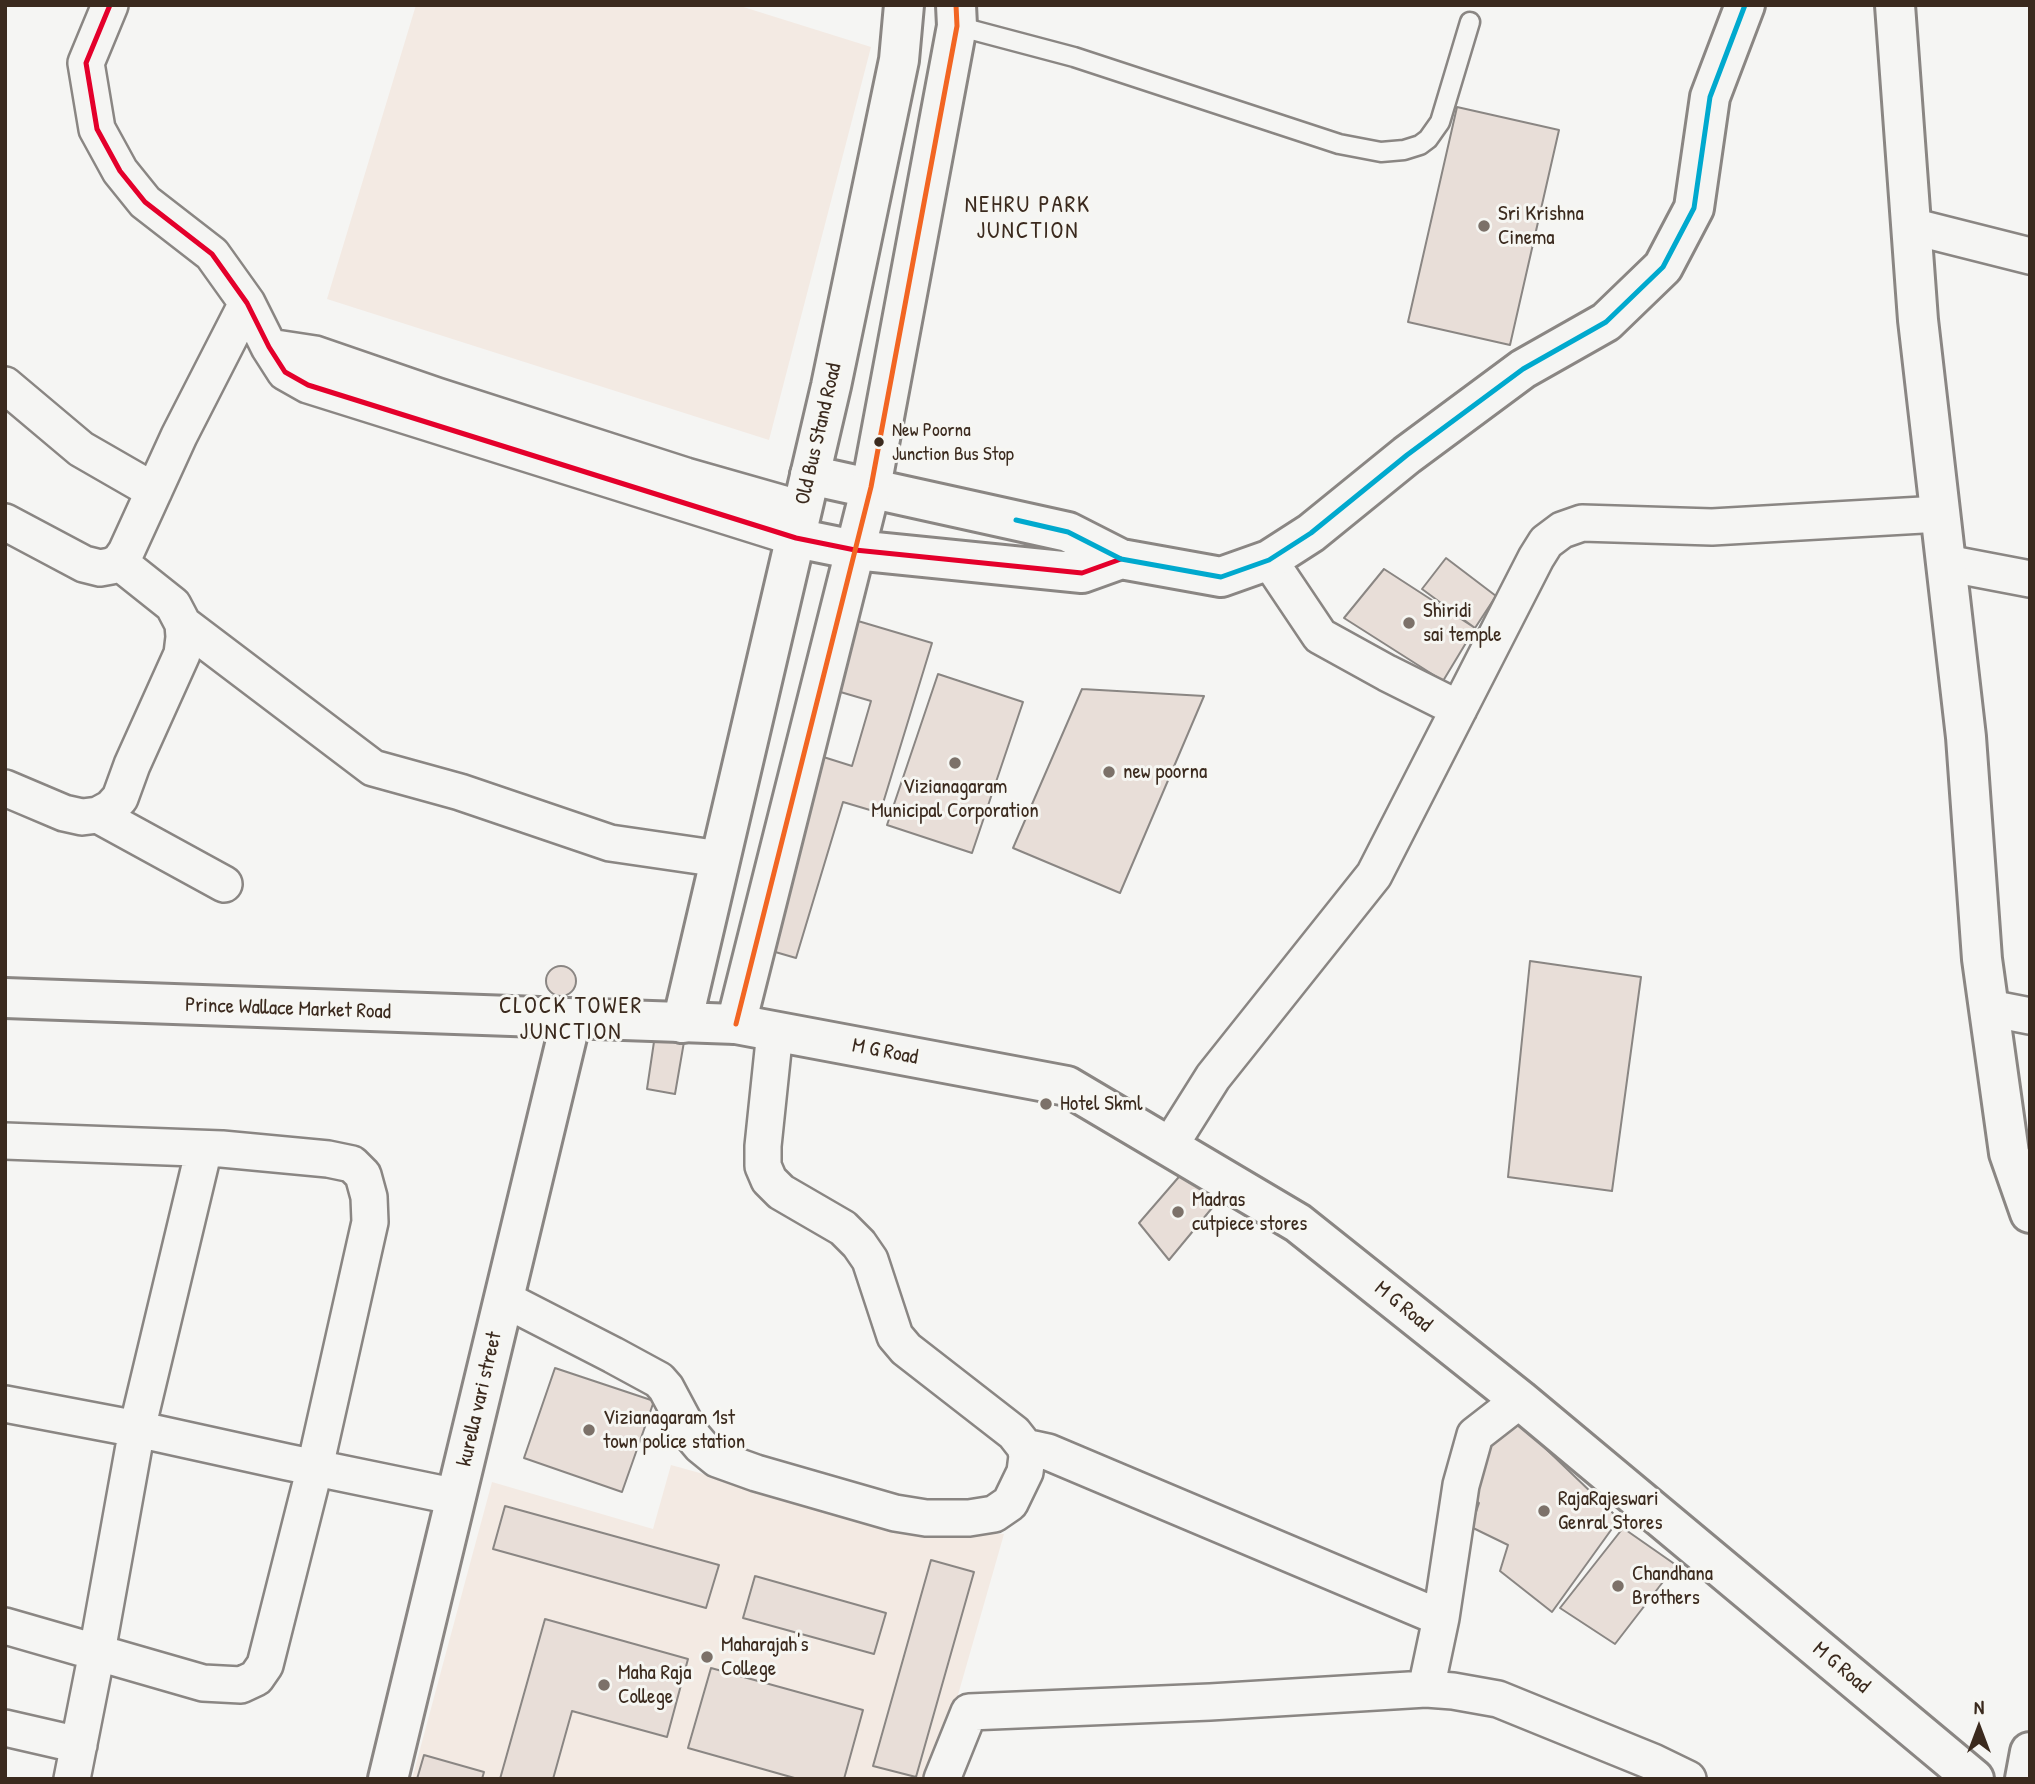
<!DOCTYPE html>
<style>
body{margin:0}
#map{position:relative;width:2035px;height:1784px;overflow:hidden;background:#f5f5f3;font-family:"Patrick Hand",sans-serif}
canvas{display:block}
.frame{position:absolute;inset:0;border:7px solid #3b2a1e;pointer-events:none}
.north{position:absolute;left:1944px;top:1693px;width:70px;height:70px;-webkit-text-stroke:5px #f6f6f2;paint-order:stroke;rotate:0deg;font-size:19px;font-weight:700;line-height:28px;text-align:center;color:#3b2a1e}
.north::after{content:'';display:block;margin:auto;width:24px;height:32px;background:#3b2a1e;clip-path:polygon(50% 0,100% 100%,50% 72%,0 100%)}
</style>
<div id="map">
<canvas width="2035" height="1784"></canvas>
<div class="frame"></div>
<div class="north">N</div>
</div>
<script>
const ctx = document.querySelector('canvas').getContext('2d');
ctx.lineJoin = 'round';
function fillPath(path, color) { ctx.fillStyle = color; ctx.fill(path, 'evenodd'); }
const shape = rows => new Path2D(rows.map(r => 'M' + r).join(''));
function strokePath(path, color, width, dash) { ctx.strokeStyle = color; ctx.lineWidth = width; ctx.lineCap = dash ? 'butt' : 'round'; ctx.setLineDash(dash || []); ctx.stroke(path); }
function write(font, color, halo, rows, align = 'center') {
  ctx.font = font + ' "Patrick Hand",sans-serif'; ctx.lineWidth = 6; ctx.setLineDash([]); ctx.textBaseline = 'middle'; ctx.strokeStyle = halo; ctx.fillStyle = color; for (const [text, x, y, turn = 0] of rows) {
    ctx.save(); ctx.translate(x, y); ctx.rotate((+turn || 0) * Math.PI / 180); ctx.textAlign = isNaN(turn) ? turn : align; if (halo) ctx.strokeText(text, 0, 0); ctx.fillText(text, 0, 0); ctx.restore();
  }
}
fillPath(shape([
 [416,5,737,5,871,47,769,440,327,299],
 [671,1465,919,1534,1004,1534,934,1779,412,1779,492,1482,653,1529]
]), '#f3eae3');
const building = shape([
 [1457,107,1559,130,1510,345,1408,322,1457,107],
 [1446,558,1496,596,1475,628,1422,589,1446,558],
 [1384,569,1475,628,1443,681,1344,618,1384,569],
 [858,621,932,643,880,813,843,802,796,958,758,947,817,755,852,766,871,701,837,691,858,621],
 [938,674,1023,702,972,853,887,825,938,674],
 [1082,689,1204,696,1120,893,1013,848,1082,689],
 [1530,961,1641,977,1612,1191,1508,1177,1530,961],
 '546 981a15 15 0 1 1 30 0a15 15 0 1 1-30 0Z',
 [655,1035,685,1036,675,1094,647,1089,655,1035],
 [1184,1171,1217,1202,1169,1260,1139,1223,1184,1171],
 [555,1368,654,1401,622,1492,524,1458,555,1368],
 [1517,1421,1619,1519,1552,1612,1500,1571,1508,1545,1471,1527,1479,1503,1467,1494,1479,1436,1517,1421],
 [505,1506,719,1565,706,1608,493,1549,505,1506],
 [1623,1528,1676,1565,1615,1644,1560,1608,1623,1528],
 [931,1560,974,1572,916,1777,873,1766,931,1560],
 [755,1576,886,1613,874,1654,743,1618,755,1576],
 [545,1619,688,1659,667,1737,572,1711,553,1779,500,1779,545,1619],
 [711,1668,863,1710,844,1779,798,1779,688,1748,711,1668],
 [424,1755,484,1772,482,1779,417,1779,424,1755]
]);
fillPath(building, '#e8ded8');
strokePath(building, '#8a8683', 2);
const service = shape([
 [957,26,1074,57,1339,144,1381,152,1404,150,1420,145,1428,139,1440,122,1470,22]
]);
const minor = shape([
 [110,5,86,63,97,129,120,171,145,202,212,254,247,303,269,347,285,372,308,385,796,538],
 [1911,226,2030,256],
 [269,347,315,354,437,396,686,476,802,509],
 [5,385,81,449,154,491],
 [5,522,84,564,100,568,111,566,119,562,126,552,179,436,247,303],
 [1269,560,1320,636,1387,673,1459,709],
 [1946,563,2030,579],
 [183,624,373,768,460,792,610,843,720,859],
 [5,788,64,813,82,817,98,815,111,808,120,798,132,765,182,654,184,637,183,624,173,605,119,562],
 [98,815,224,884],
 [1989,1008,2030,1016],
 [5,1141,222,1149,328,1159,352,1164,363,1175,369,1197,370,1222,315,1467,265,1665,256,1678,241,1685,203,1683,5,1626],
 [1169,1147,1213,1077,1374,875,1536,558,1546,542,1562,530,1582,523,1712,527,1940,514],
 [504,1299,613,1355,659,1380,666,1388,690,1433,701,1446,717,1459,756,1473,895,1513,926,1518,969,1518,994,1514,1010,1503,1025,1472,1027,1456,1025,1447,1014,1433,906,1349,895,1336,870,1260,859,1244,843,1228,781,1192,769,1180,763,1166,763,1146,775,1031],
 [5,1404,137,1429,287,1462,457,1497],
 [1025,1447,1048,1452,1441,1618,1426,1689],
 [1441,1618,1461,1485,1475,1435,1520,1400],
 [5,1728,79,1745],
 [72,1779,97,1652,137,1429,204,1149],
 [942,1779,969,1712,1210,1702,1426,1689,1453,1691,1498,1699,1653,1762,1688,1779]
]);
const tertiary = shape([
 [1895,5,1918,320,1966,737,1982,959,2009,1153,2030,1213],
 [810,475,1068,532,1121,559,1221,577,1269,560,1311,533,1407,455,1523,369,1606,322,1663,267,1694,208,1710,97,1745,5],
 [796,538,855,550,1082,573,1121,559],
 [388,1779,571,1020],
 [2025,1779,2030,1752]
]);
const secondary = shape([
 [682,1023,831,386,899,60,904,5],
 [736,1024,871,487,957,26,956,5]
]);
const primary = shape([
 [5,998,736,1024,1067,1086,1298,1223,1520,1400,1974,1779]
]);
strokePath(service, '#8a8683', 23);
strokePath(minor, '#8a8683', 40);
strokePath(tertiary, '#8a8683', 44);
strokePath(secondary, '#8a8683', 44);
strokePath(primary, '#8a8683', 44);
strokePath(service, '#f5f5f3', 18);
strokePath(minor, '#f5f5f3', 35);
strokePath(tertiary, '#f5f5f3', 38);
strokePath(secondary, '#f5f5f3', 38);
strokePath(primary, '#f5f5f3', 38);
strokePath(shape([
 [110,5,86,63,97,129,120,171,145,202,212,254,247,303,269,347,285,372,308,385,796,538,855,550,1082,573,1121,559]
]), '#e4002b', 5);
strokePath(shape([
 [1016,520,1068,532,1121,559,1221,577,1269,560,1311,533,1407,455,1523,369,1606,322,1663,267,1694,208,1710,97,1745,5]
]), '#00a9ce', 5);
strokePath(shape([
 [736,1024,871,487,957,26,956,5]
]), '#f26522', 5);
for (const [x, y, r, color] of [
 [1484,226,7,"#7c7169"],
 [879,442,6,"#3b2a1e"],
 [1409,623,7,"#7c7169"],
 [955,763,7,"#7c7169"],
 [1109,772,7,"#7c7169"],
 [1046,1104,7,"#7c7169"],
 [1178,1212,7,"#7c7169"],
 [589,1430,7,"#7c7169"],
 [1544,1511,7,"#7c7169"],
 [1618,1586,7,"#7c7169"],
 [707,1657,7,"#7c7169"],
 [604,1685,7,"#7c7169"]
]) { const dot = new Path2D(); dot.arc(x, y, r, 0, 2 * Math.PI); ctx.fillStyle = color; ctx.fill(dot); strokePath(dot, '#f6f6f2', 2.5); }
write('19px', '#3b2a1e', '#f6f6f2', [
 ["New Poorna",892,431],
 ["Junction Bus Stop",892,455]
], 'left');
write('21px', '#3b2a1e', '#f6f6f2', [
 ["Sri Krishna",1498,214],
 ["Cinema",1498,238],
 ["Shiridi",1423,611],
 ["sai temple",1423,635],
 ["new poorna",1123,772],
 ["Vizianagaram",955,787,"center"],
 ["Municipal Corporation",955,811,"center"],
 ["Hotel Skml",1060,1104],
 ["Madras",1192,1200],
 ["cutpiece stores",1192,1224],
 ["Vizianagaram 1st",603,1418],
 ["town police station",603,1442],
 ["RajaRajeswari",1558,1499],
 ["Genral Stores",1558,1523],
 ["Chandhana",1632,1574],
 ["Brothers",1632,1598],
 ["Maharajah's",721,1645],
 ["College",721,1669],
 ["Maha Raja",618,1673],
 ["College",618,1697]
], 'left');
write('21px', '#3b2a1e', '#f6f6f2', [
 ["Old Bus Stand Road",819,434,-77],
 ["Prince Wallace Market Road",288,1009,2],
 ["M G Road",885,1052,11],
 ["M G Road",1403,1307,39],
 ["kurella vari street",480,1399,-77],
 ["M G Road",1841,1668,40]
]);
ctx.letterSpacing = '2px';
write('23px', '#3b2a1e', '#f6f6f2', [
 ["NEHRU PARK",1028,206],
 ["JUNCTION",1028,232],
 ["CLOCK TOWER",571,1007],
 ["JUNCTION",571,1033]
]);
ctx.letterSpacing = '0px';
</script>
